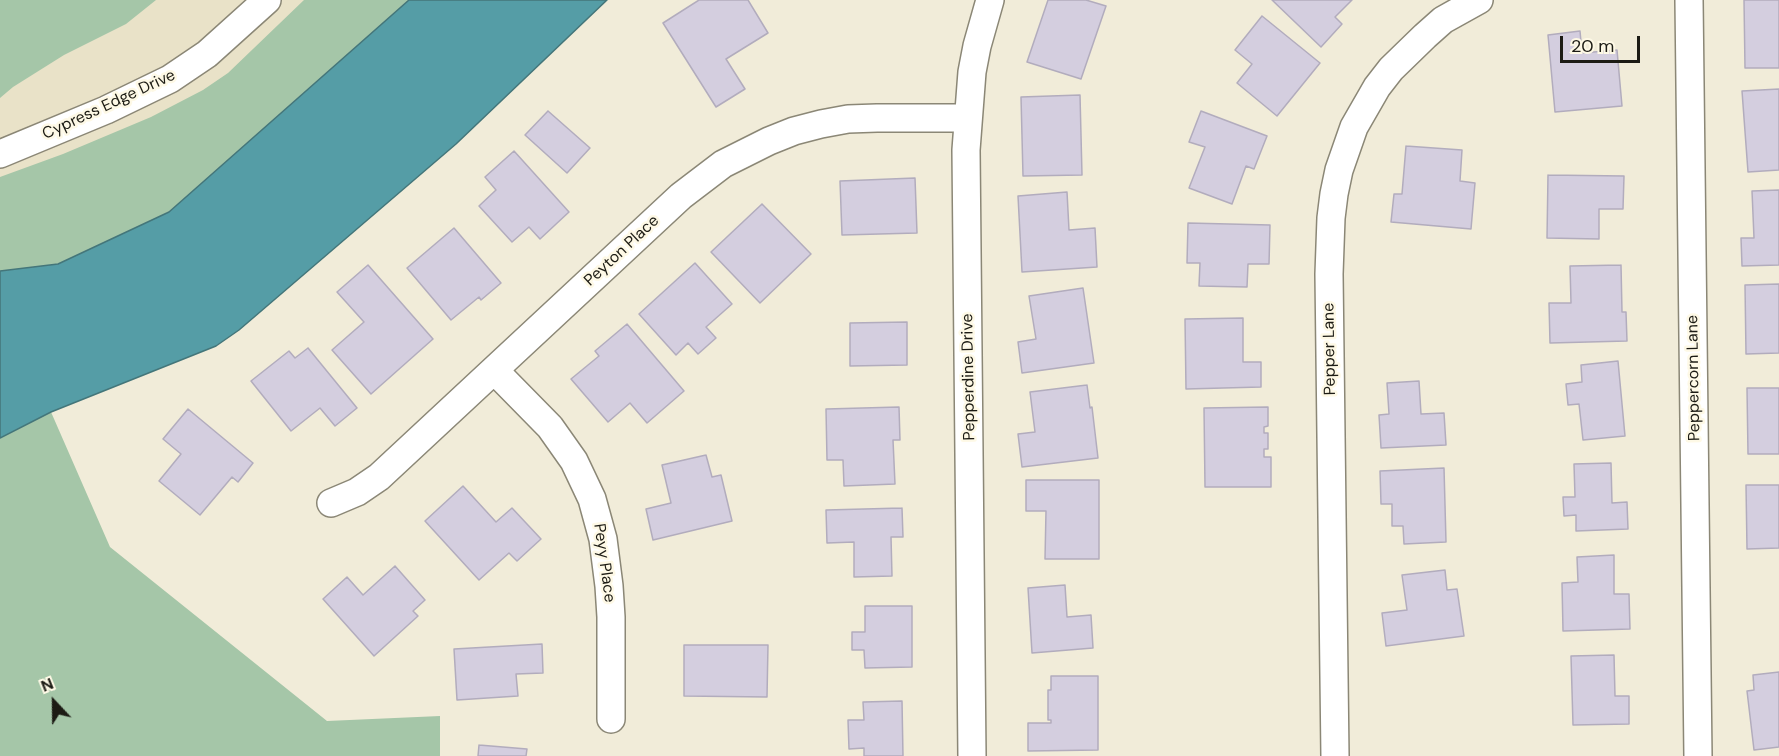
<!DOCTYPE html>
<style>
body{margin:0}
#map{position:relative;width:1779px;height:756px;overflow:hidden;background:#f1ecd9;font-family:"DM Sans",sans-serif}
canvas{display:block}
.north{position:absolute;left:24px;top:672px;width:60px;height:60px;-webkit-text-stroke:4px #fef9e6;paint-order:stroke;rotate:338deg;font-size:16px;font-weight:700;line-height:24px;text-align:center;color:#1c1b14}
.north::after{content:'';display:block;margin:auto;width:21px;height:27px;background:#1c1b14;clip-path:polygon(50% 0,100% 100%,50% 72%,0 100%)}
.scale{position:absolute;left:1560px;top:36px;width:80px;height:27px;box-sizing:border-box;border:3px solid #1c1b14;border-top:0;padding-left:8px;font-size:18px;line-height:21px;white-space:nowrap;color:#1c1b14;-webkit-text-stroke:4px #fef9e6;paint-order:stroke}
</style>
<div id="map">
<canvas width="1779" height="756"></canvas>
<div class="north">N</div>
<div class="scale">20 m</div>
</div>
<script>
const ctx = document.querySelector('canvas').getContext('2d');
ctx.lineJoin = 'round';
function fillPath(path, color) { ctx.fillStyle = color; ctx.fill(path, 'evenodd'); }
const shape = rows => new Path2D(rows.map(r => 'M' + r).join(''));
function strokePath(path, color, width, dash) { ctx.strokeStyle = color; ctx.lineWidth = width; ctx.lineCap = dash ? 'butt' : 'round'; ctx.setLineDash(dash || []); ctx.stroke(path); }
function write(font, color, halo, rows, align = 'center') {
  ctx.font = font + ' "DM Sans",sans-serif'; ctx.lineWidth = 5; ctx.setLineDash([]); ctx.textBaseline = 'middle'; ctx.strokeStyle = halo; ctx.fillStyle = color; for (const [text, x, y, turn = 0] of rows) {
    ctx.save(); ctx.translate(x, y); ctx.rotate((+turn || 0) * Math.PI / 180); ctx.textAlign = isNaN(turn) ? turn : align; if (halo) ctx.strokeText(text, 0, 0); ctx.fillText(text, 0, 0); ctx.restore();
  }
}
fillPath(shape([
 [0,0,409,0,0,271]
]), '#e9e2c8');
fillPath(shape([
 [0,0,156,0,126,24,64,55,13,87,0,98],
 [304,0,409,0,169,212,58,264,0,271,0,177,63,154,151,117,203,90,228,73],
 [51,412,110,547,327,721,440,716,440,756,0,756,0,438]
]), '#a5c6a8');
const water = shape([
 [409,0,607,0,456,144,239,330,216,346,51,412,0,438,0,271,58,264,169,212,409,0]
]);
fillPath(water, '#559da6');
strokePath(water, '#44767a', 1.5);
const building = shape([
 [699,0,748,0,768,33,726,59,745,89,716,107,663,23,699,0],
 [1048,0,1086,0,1106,6,1081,79,1027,62,1048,0],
 [1272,0,1352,0,1335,17,1342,24,1321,47,1272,0],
 [1744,0,1779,0,1779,68,1745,68,1744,0],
 [1262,16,1320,63,1277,116,1237,83,1252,64,1235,50,1262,16],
 [1580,31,1582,53,1617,50,1622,106,1555,112,1548,35,1580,31],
 [1779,89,1779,170,1748,172,1742,91,1779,89],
 [1080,95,1082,175,1023,176,1021,97,1080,95],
 [548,111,590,148,567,173,525,135,548,111],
 [1201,111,1267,136,1254,169,1246,166,1232,204,1189,188,1205,147,1189,142,1201,111],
 [1406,146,1462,150,1460,181,1475,183,1471,229,1391,222,1394,194,1402,194,1406,146],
 [514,151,569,212,540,239,529,227,512,242,479,206,496,190,485,177,514,151],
 [1548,175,1624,176,1623,209,1599,209,1599,239,1547,238,1548,175],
 [915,178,917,233,842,235,840,181,915,178],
 [1779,190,1779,265,1742,266,1741,238,1754,238,1752,191,1779,190],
 [1067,192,1069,230,1095,228,1097,267,1022,272,1018,196,1067,192],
 [762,204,811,254,760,303,711,252,762,204],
 [1188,223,1270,225,1269,264,1248,264,1247,287,1199,286,1200,263,1187,263,1188,223],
 [454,228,501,283,481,300,479,297,451,320,407,268,454,228],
 [695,263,732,304,706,327,716,338,698,354,688,343,676,355,639,314,695,263],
 [368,265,433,339,371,394,332,350,364,322,337,292,368,265],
 [1621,265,1622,312,1626,312,1627,341,1550,343,1549,303,1571,303,1570,266,1621,265],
 [1779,284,1779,353,1746,354,1745,285,1779,284],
 [1083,288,1094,363,1022,373,1018,342,1036,339,1029,296,1083,288],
 [1243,318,1243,362,1261,362,1261,387,1186,389,1185,319,1243,318],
 [907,322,907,365,850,366,850,323,907,322],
 [627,324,684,391,647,423,630,403,608,422,571,379,599,356,595,351,627,324],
 [308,348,357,408,335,426,320,408,291,431,251,381,289,351,295,358,308,348],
 [1618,361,1625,436,1583,440,1579,404,1568,405,1566,384,1582,382,1581,365,1618,361],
 [1419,381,1421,414,1444,413,1446,445,1381,448,1379,415,1389,414,1387,383,1419,381],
 [1087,385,1090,408,1092,407,1098,458,1022,467,1018,434,1035,432,1030,392,1087,385],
 [1747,388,1779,388,1779,454,1748,454,1747,388],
 [899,407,900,440,893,440,895,484,844,486,843,460,827,460,826,409,899,407],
 [1268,407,1268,426,1264,427,1264,433,1268,433,1268,449,1264,449,1264,457,1271,457,1271,487,1205,487,1204,408,1268,407],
 [188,409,253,463,238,482,232,477,200,515,159,481,181,454,163,439,188,409],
 [706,455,712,477,721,475,732,521,653,540,646,509,671,503,662,465,706,455],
 [1611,463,1612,503,1627,502,1628,529,1576,531,1576,515,1564,516,1563,497,1575,497,1574,464,1611,463],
 [1444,468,1446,542,1404,544,1403,526,1392,526,1392,504,1381,504,1380,471,1444,468],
 [1026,480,1099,480,1099,559,1045,559,1046,511,1026,511,1026,480],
 [1746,485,1779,485,1779,548,1747,549,1746,485],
 [463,486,496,522,512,508,541,539,517,561,509,553,479,580,425,521,463,486],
 [902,508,903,537,891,537,892,576,854,577,854,542,827,543,826,510,902,508],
 [1614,555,1614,594,1629,594,1630,629,1563,631,1562,583,1578,582,1577,557,1614,555],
 [395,566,425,600,413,611,418,616,374,656,323,599,347,577,363,595,395,566],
 [1445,570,1447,590,1457,589,1464,636,1386,646,1382,613,1407,610,1402,575,1445,570],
 [1065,585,1067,617,1091,615,1093,648,1032,653,1028,588,1065,585],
 [865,606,912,606,912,667,865,668,864,650,852,650,852,632,865,632,865,606],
 [542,644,543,673,516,674,518,696,457,700,454,649,542,644],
 [684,645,768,645,767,697,684,696,684,645],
 [1614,655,1615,696,1629,696,1629,724,1573,725,1571,656,1614,655],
 [1779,672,1779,747,1754,750,1747,691,1754,690,1753,675,1779,672],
 [1051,676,1098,676,1098,750,1028,751,1028,723,1051,723,1051,720,1048,720,1048,690,1051,690,1051,676],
 [902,701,903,756,864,756,864,748,849,749,848,720,864,720,863,702,902,701],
 [479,745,527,749,526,756,478,756,479,745]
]);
fillPath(building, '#d4cedf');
strokePath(building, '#b2acbd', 1.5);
const minor = shape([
 [1689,0,1698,756],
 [0,154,106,110,170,79,207,54,267,0],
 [494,370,550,427,574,461,592,499,603,539,609,586,611,617,611,719],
 [331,503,357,492,379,477,681,196,723,164,769,141,794,131,821,124,848,119,877,118,968,118],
 [972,756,966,150,972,72,977,46,990,0],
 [1335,756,1329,274,1331,218,1334,194,1339,170,1354,127,1377,87,1391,69,1425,36,1443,20,1479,0]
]);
strokePath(minor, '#8b8776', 30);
strokePath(minor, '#fff', 27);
write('16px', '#1c1b14', '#fef9e6', [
 ["Cypress Edge Drive",109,105,-25],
 ["Peyton Place",622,251,-43],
 ["Pepper Lane",1330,349,-91],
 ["Pepperdine Drive",969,377,-91],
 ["Peppercorn Lane",1694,378,-91],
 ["Peyy Place",604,563,82]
]);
</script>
